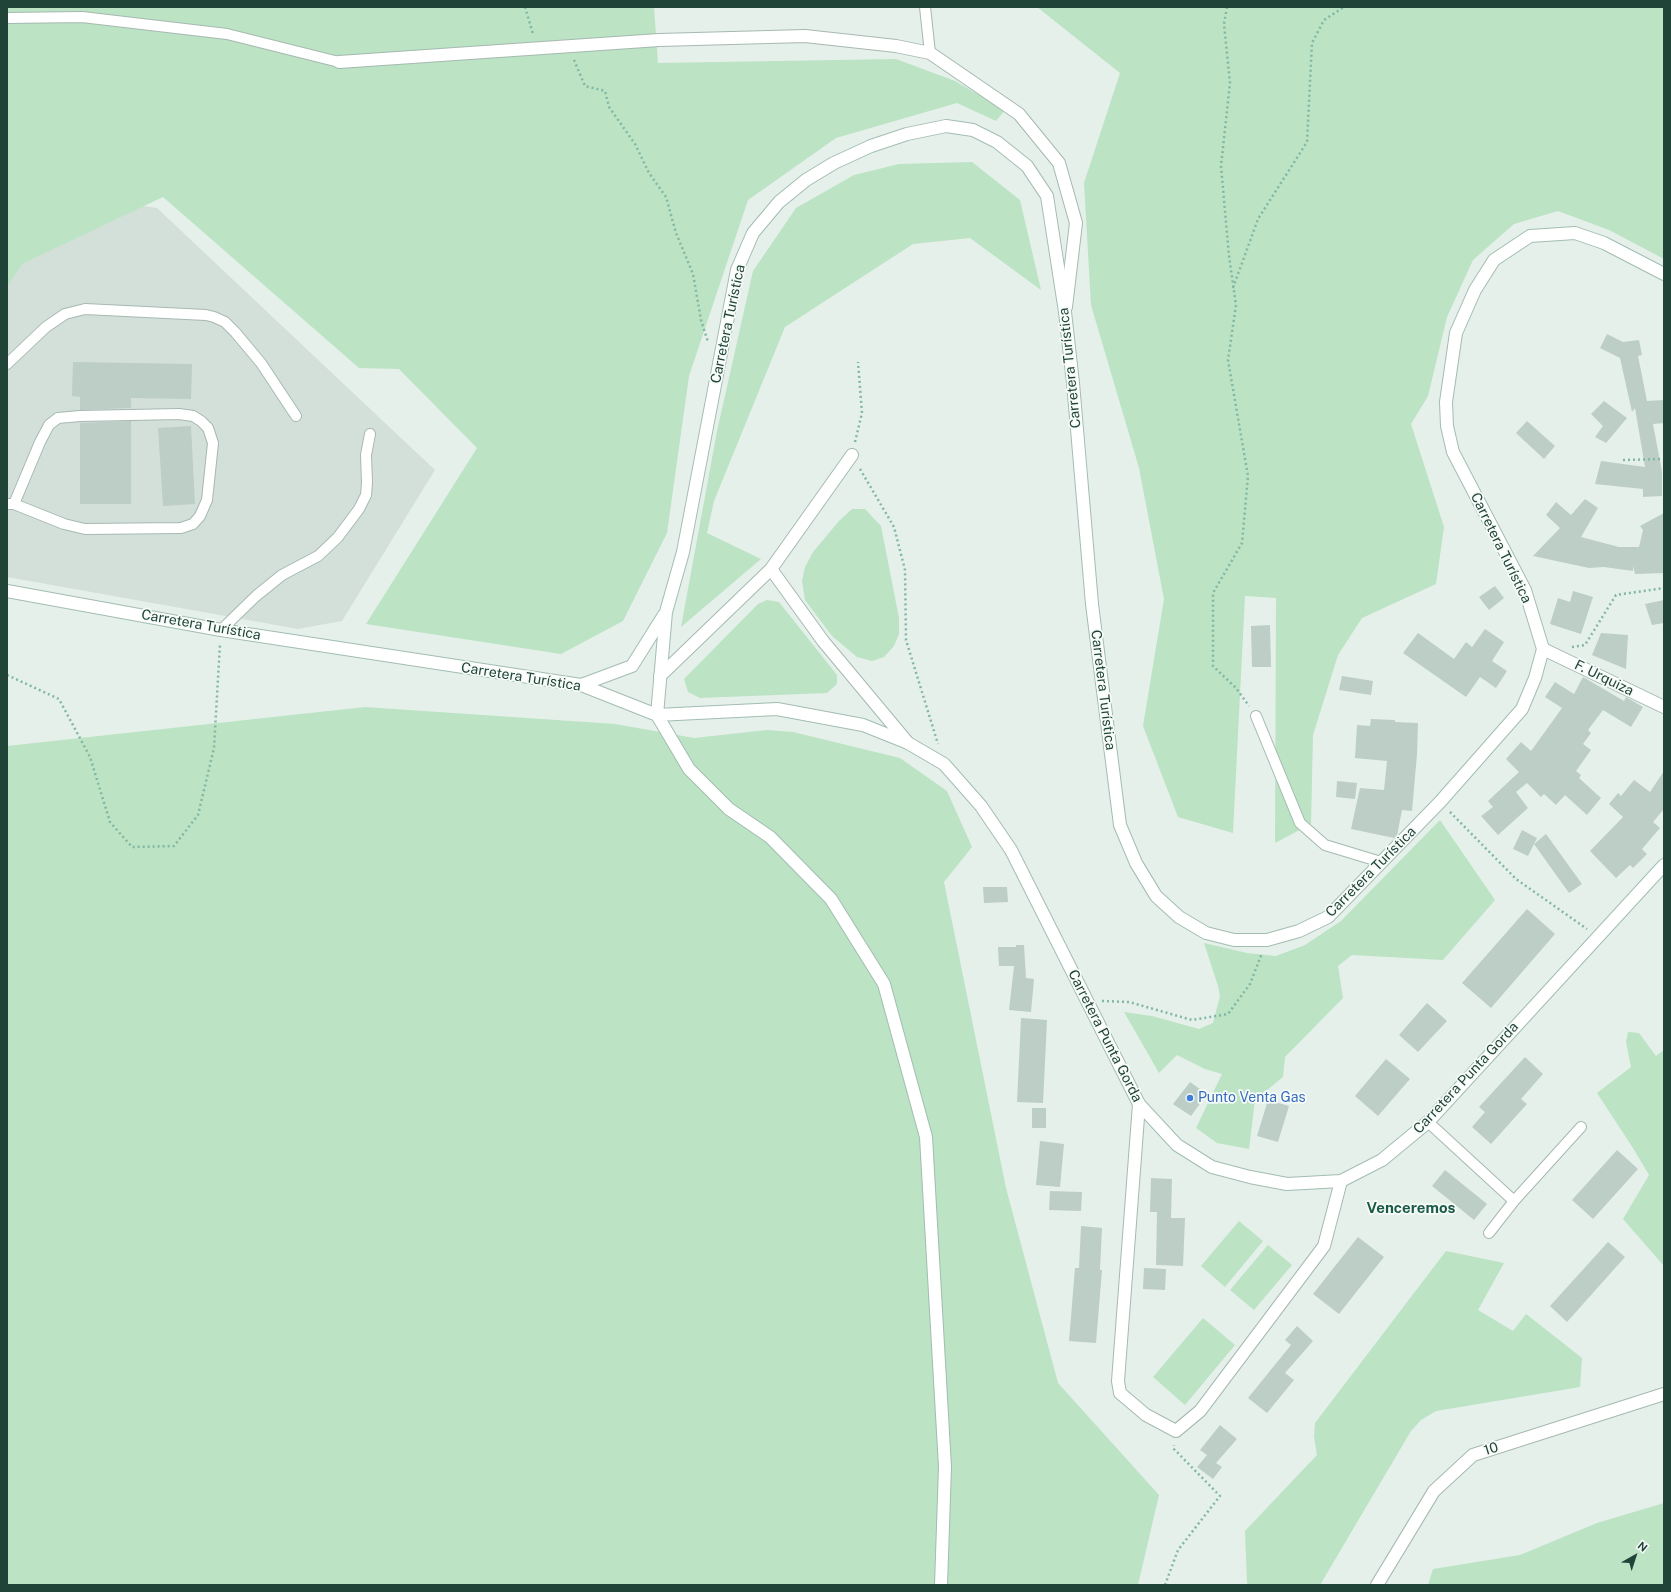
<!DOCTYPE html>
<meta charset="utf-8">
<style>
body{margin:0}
#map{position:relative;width:1671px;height:1592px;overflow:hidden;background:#e5f0ea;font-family:"Public Sans",sans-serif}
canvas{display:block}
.frame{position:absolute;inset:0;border:8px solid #214439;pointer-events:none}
.north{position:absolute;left:1615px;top:1536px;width:40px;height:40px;-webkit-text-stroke:3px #f6fbf8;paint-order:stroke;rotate:39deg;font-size:11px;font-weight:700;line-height:16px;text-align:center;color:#214439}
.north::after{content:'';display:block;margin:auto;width:14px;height:18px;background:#214439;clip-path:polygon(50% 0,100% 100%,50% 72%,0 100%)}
</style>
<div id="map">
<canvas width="1671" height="1592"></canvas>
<div class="frame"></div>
<div class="north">N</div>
</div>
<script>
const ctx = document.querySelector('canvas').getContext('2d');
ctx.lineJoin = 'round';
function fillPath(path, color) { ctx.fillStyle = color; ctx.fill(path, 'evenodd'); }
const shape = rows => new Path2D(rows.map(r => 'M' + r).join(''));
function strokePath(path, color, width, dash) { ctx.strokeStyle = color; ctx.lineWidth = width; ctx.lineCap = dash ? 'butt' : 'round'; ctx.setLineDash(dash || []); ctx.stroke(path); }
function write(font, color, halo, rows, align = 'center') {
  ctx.font = font + ' "Public Sans",sans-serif'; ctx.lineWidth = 3.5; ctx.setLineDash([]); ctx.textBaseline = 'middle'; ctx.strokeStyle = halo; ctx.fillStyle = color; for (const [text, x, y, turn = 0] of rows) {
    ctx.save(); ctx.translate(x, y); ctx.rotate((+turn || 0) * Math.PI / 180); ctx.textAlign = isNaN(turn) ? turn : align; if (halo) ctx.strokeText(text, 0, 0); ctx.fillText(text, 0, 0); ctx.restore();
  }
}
fillPath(shape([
 [7,186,157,208,435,470,342,621,298,629,7,577]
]), '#d3e0d9');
fillPath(shape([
 [7,7,654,7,658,63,896,59,955,81,1005,110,996,121,957,103,836,138,748,200,689,376,667,533,623,621,561,654,366,624,477,448,399,369,359,368,163,197,22,264,7,287],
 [1037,7,1664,7,1664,259,1609,230,1558,211,1514,224,1473,260,1447,317,1428,396,1411,424,1444,527,1436,584,1362,618,1338,655,1313,735,1311,824,1275,843,1276,598,1245,596,1233,833,1178,817,1143,726,1164,599,1139,468,1091,305,1084,183,1120,73],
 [972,162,1020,200,1041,290,970,238,913,244,785,327,714,501,707,533,761,559,681,627,717,431,753,271,796,208,854,175,899,164],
 [852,509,865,509,881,526,899,618,899,634,894,646,884,657,872,661,857,657,832,636,805,600,802,581,805,567,813,552,839,521],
 [767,600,779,602,837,675,837,684,827,693,700,698,688,692,684,679,758,604],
 [365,707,615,724,694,738,767,730,793,732,900,758,947,791,972,847,944,882,1006,1188,1058,1383,1159,1495,1138,1585,7,1585,7,746],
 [1440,820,1495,900,1443,960,1352,955,1338,966,1343,998,1285,1057,1283,1077,1255,1100,1249,1149,1217,1143,1196,1128,1222,1074,1205,1069,1177,1055,1159,1073,1124,1012,1152,1016,1199,1029,1213,1023,1220,996,1218,986,1204,943,1247,953,1276,956,1305,945,1341,921],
 [1628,1032,1639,1033,1656,1056,1664,1050,1664,1266,1623,1219,1649,1175,1633,1148,1597,1093,1631,1067,1626,1042],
 [1239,1221,1263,1241,1225,1287,1201,1266],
 [1268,1245,1292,1265,1254,1310,1230,1290],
 [1446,1251,1504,1263,1478,1310,1513,1331,1526,1314,1582,1358,1580,1387,1436,1411,1421,1420,1411,1431,1320,1585,1250,1585,1247,1583,1245,1531,1317,1455,1314,1436,1315,1423],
 [1203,1318,1235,1345,1185,1405,1153,1377],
 [1664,1503,1664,1585,1428,1585,1433,1569,1520,1555,1597,1523]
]), '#bbe3c4');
fillPath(shape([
 [1607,334,1623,342,1639,340,1642,355,1638,356,1647,401,1664,400,1664,423,1653,424,1662,472,1662,496,1643,497,1643,489,1595,484,1601,461,1645,467,1635,408,1632,412,1620,358,1600,348],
 [73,362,192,364,191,399,131,398,131,408,80,410,80,397,72,396],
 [1604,401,1627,418,1606,443,1595,437,1603,426,1591,414],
 [131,421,131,504,80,504,80,423],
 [1527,421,1555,446,1544,459,1516,433],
 [191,426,195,504,163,506,158,428],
 [1585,499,1598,508,1581,537,1619,547,1639,547,1643,530,1640,526,1664,513,1664,573,1635,574,1633,566,1633,571,1604,567,1589,568,1533,556,1560,528,1546,515,1556,502,1571,515],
 [1495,586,1504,598,1489,610,1479,597],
 [1573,591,1593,597,1581,634,1550,624,1558,598,1570,602],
 [1664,600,1664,623,1652,625,1645,604],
 [1270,625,1271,667,1252,667,1251,626],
 [1485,629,1504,642,1492,661,1507,671,1496,688,1480,677,1466,697,1403,653,1418,633,1454,659,1466,642,1472,647],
 [1601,633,1628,635,1626,669,1592,655],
 [1342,676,1373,681,1371,695,1339,690],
 [1583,677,1624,701,1626,697,1643,707,1631,727,1603,710,1588,730,1591,733,1583,744,1591,750,1576,771,1581,775,1579,778,1601,798,1587,815,1565,795,1556,805,1544,794,1541,797,1527,783,1516,792,1528,808,1498,835,1481,816,1493,807,1488,801,1519,772,1506,759,1521,742,1531,751,1562,708,1545,697,1555,682,1574,694],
 [1371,719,1395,720,1395,722,1418,723,1417,754,1412,811,1402,810,1397,836,1394,838,1351,829,1360,788,1384,790,1387,761,1355,758,1357,725,1370,726],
 [1664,771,1664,809,1653,822,1660,828,1642,849,1647,854,1633,868,1630,865,1616,878,1590,851,1623,817,1609,804,1618,793,1621,796,1634,780,1650,792],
 [1337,781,1357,783,1355,799,1336,797],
 [1522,830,1537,838,1528,856,1513,849],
 [1546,834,1582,884,1569,893,1534,844],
 [983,887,1007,887,1008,902,984,903],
 [1527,909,1555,934,1491,1008,1462,983],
 [1016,945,1024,945,1026,978,1034,979,1031,1012,1009,1010,1014,966,999,966,998,947,1016,947],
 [1427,1003,1447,1021,1418,1052,1399,1035],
 [1021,1018,1047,1020,1043,1103,1017,1102],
 [1525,1057,1543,1074,1521,1099,1527,1104,1491,1144,1472,1127,1485,1112,1479,1107],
 [1386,1059,1410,1079,1378,1116,1355,1096],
 [1190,1082,1207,1094,1191,1116,1173,1104],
 [1268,1100,1289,1106,1278,1142,1257,1136],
 [1032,1108,1046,1108,1046,1128,1032,1128],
 [1040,1141,1064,1144,1060,1187,1036,1185],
 [1617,1150,1638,1169,1593,1219,1572,1200],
 [1445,1170,1487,1204,1474,1220,1432,1186],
 [1151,1178,1172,1179,1171,1218,1185,1218,1183,1266,1156,1265,1157,1212,1150,1212],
 [1050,1191,1082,1192,1081,1211,1049,1210],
 [1081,1226,1102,1228,1100,1270,1102,1270,1096,1343,1069,1341,1075,1268,1079,1268],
 [1358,1237,1384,1257,1339,1314,1313,1294],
 [1608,1242,1625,1257,1567,1322,1550,1306],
 [1144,1268,1166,1269,1165,1290,1143,1289],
 [1297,1326,1313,1341,1285,1373,1294,1380,1267,1413,1248,1398,1291,1345,1285,1340],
 [1220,1425,1237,1439,1216,1463,1222,1467,1213,1479,1197,1467,1207,1455,1200,1450]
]), '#bccec6');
const lane = shape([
 [925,7,930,53],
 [7,18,82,17,227,34,339,62],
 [7,364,46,327,65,314,85,309,206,315,214,317,225,322,235,332,261,363,296,416],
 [7,504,14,504,40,442,49,425,58,418,80,416,179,414,193,416,201,421,208,428,213,443,207,500,200,516,193,524,181,528,85,529,64,524,14,504],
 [221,630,256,596,282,575,318,556,338,537,359,509,366,495,367,483,366,455,370,434],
 [1256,716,1300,823,1325,845,1381,862],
 [1428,1122,1514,1201],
 [1489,1233,1514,1201,1581,1127]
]);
const street = shape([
 [339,62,659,40,805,36,896,46,930,53,1019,114,1059,163,1076,223,1066,307],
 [771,569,823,641,908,743],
 [1543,649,1664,707],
 [660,676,771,569,852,455],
 [1139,1104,1118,1381,1120,1393,1146,1415,1176,1431,1200,1411,1324,1246,1341,1181],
 [1377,1585,1434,1491,1473,1455,1664,1394]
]);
const secondary = shape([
 [7,591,221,630,581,685,657,715,777,709,863,725,908,743,944,764,981,806,1011,850,1139,1104,1177,1145,1212,1167,1250,1177,1287,1184,1341,1181,1382,1160,1428,1122,1664,865],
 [581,685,632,666,664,615],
 [657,715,666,612,683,552,737,270,753,233,779,202,806,180,834,163,871,146,907,134,946,126,973,130,997,142,1027,166,1047,196,1065,312,1073,383,1092,604,1120,825,1136,863,1156,896,1179,917,1206,933,1234,940,1267,940,1299,931,1328,917,1440,802,1522,709,1535,678,1543,649,1525,590,1453,452,1447,426,1446,402,1456,333,1475,290,1494,260,1530,236,1575,233,1604,243,1664,274],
 [657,715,689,769,729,809,770,837,831,899,884,984,926,1137,945,1467,941,1585]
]);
strokePath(lane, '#a6b9b1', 12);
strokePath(street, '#a6b9b1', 14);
strokePath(secondary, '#a2bdb2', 14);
strokePath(shape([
 [525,7,533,34],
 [1227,7,1224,24,1230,83,1221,166,1229,256,1236,305,1228,360,1248,476,1242,543,1213,593,1213,666,1236,688,1249,706],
 [574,60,585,86,605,91,609,107,635,144,649,173,666,197,676,233,693,274,701,320,708,342],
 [1233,288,1258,219,1307,142,1312,43,1324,20,1344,7],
 [855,442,862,413,858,362],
 [1623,460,1664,459],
 [860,469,894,527,905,570,906,640,938,744],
 [1572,647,1585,645,1616,595,1664,588],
 [7,675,59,699,90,757,110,822,132,847,174,846,198,815,214,748,220,644],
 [1450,812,1516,879,1587,929],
 [1102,1001,1129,1002,1192,1020,1228,1014,1250,984,1262,953],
 [1165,1585,1178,1550,1220,1496,1174,1449,1174,1445]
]), '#81b7a4', 2.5, [2, 3]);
strokePath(lane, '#fff', 10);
strokePath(street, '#fff', 12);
strokePath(secondary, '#fff', 12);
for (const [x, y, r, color] of [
 [1190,1098,4,"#3f7fe0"]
]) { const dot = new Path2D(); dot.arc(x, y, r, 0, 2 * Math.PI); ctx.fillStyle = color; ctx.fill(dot); strokePath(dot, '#f6fbf8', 1.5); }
write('14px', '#214439', '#f6fbf8', [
 ["Carretera Turística",728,324,-78],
 ["Carretera Turística",1070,368,-96],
 ["Carretera Turística",1501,548,64],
 ["Carretera Turística",201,625,10],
 ["Carretera Turística",521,677,9],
 ["F. Urquiza",1604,678,26],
 ["Carretera Turística",1103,690,83],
 ["Carretera Turística",1371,872,-45],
 ["Carretera Punta Gorda",1105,1036,63],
 ["Carretera Punta Gorda",1466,1078,-47],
 ["10",1491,1449,-17]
]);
write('14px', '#366cbe', '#f6fbf8', [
 ["Punto Venta Gas",1198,1098]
], 'left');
write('bold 15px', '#1a5a47', '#f6fbf8', [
 ["Venceremos",1411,1208]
]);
</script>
